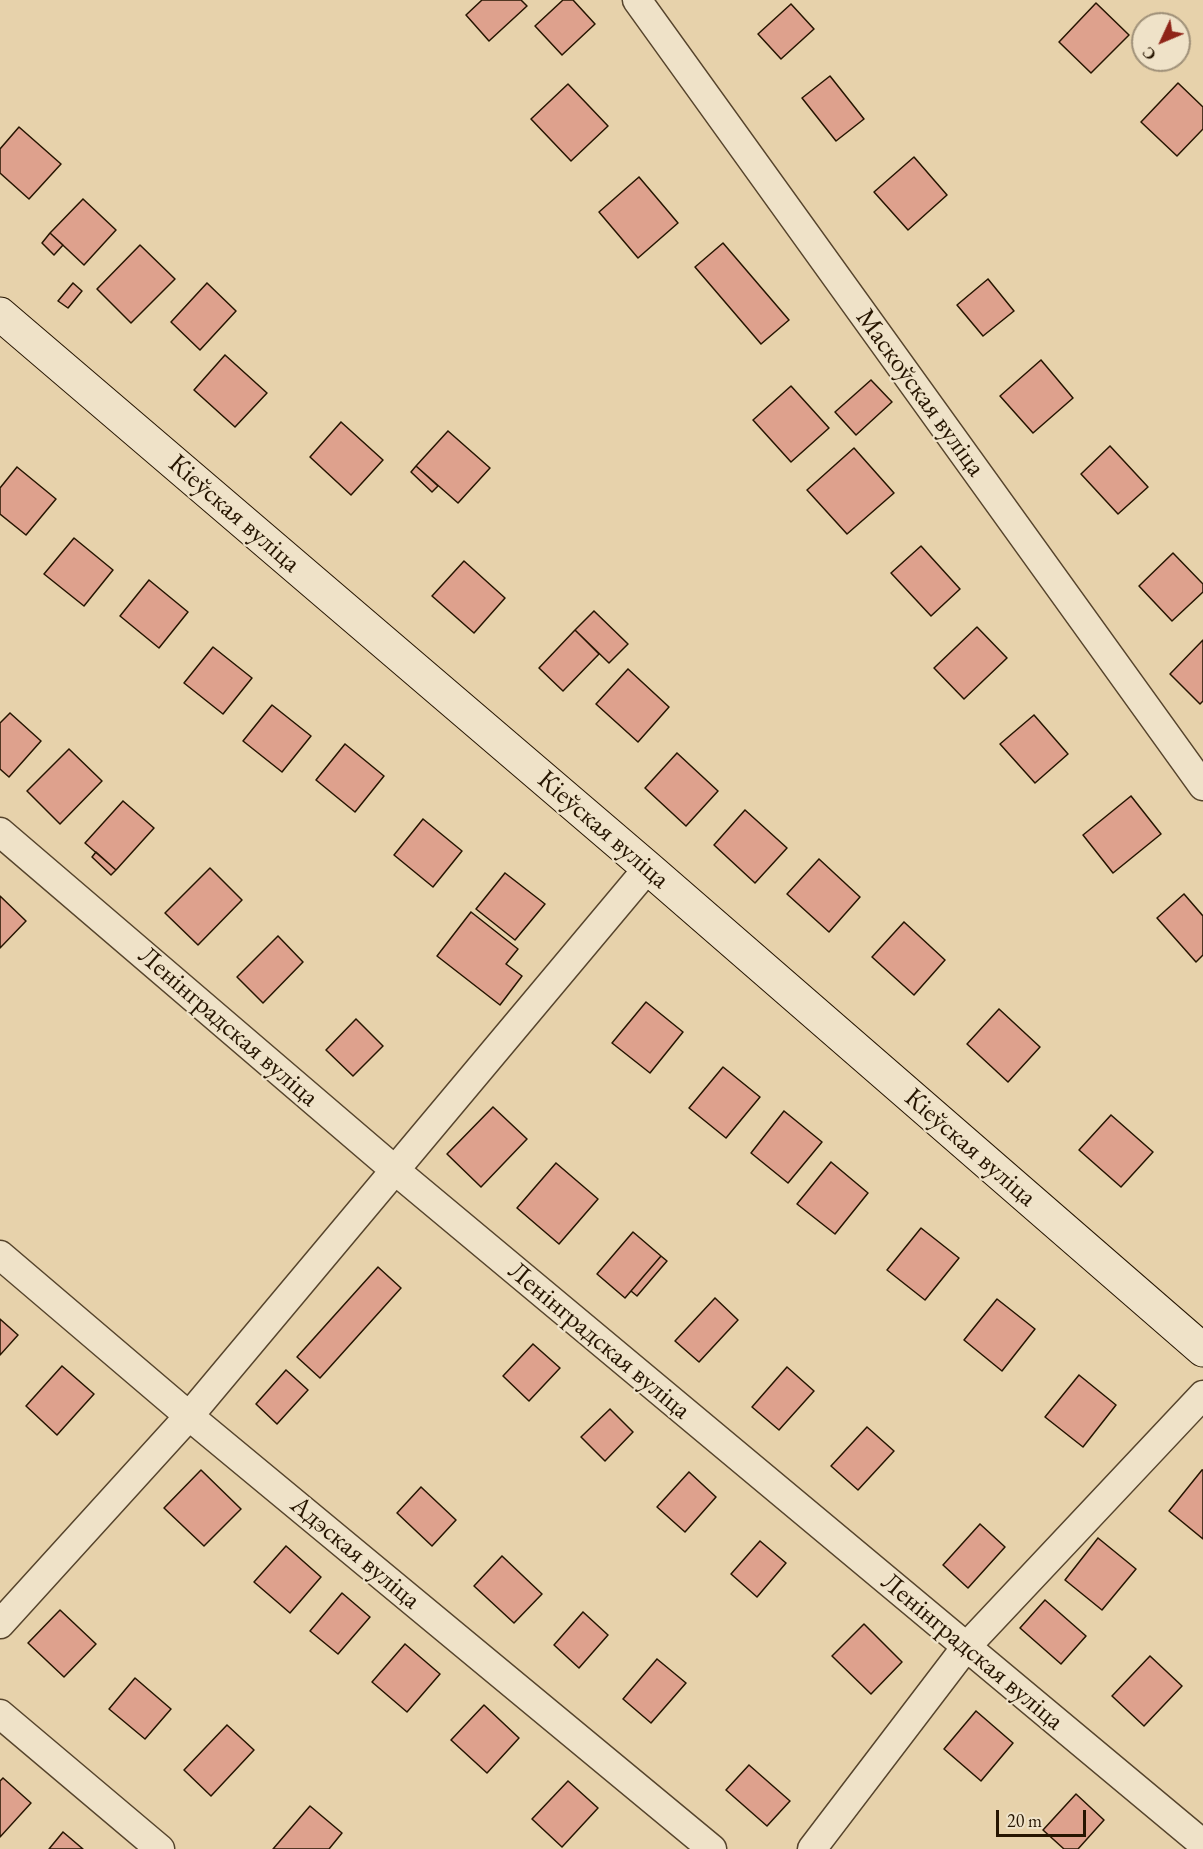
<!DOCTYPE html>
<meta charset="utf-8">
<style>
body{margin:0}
#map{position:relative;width:1203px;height:1849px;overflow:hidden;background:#e7d2ab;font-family:"EB Garamond",serif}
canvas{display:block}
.north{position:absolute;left:1131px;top:12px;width:60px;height:60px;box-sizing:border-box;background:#efe2c8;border:2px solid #9f9078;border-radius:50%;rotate:226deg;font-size:16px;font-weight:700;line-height:24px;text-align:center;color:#261501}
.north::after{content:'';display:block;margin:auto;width:21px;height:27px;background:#8f2418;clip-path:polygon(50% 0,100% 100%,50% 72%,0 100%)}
.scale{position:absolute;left:996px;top:1810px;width:90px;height:27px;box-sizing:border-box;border:3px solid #261501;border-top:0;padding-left:8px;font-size:18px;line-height:21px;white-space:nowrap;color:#261501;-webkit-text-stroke:4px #efe2c8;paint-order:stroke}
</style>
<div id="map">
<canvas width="1203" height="1849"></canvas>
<div class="north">С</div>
<div class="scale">20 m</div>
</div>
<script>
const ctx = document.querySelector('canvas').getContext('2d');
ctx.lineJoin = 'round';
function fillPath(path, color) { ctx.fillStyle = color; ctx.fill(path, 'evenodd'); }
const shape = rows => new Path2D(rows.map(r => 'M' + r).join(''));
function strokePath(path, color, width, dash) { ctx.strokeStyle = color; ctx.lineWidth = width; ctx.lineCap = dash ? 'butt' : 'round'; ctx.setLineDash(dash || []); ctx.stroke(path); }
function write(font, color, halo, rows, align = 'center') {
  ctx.font = font + ' "EB Garamond",serif'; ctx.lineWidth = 4.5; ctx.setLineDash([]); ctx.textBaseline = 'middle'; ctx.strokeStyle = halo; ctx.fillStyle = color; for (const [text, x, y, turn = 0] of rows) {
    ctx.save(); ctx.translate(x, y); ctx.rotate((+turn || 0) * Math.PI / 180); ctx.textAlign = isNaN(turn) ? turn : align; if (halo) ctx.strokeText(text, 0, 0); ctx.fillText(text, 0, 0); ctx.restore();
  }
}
const building = shape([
 [482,0,521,0,527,6,489,41,466,15,482,0],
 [563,0,573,0,595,24,562,55,535,26,563,0],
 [1096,3,1129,35,1091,73,1059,42,1096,3],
 [791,4,814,29,781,59,758,34,791,4],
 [830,76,864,119,836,141,802,98,830,76],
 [1178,83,1203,107,1203,129,1177,156,1141,122,1178,83],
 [568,84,608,126,571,161,531,119,568,84],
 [19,127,61,164,29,199,0,173,0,149,19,127],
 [914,157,947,195,908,230,874,192,914,157],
 [639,177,678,223,638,258,599,212,639,177],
 [83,199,116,230,84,265,50,233,83,199],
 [50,233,63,245,54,255,42,243,50,233],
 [723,243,789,320,761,344,695,267,723,243],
 [140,245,175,279,131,323,97,289,140,245],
 [988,279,1014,311,983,336,957,305,988,279],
 [73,283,82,291,68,308,58,301,73,283],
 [207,283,236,311,200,350,171,322,207,283],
 [225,355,267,393,235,427,194,390,225,355],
 [1041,360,1073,398,1033,433,1000,396,1041,360],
 [871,380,892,402,856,435,835,412,871,380],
 [791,386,829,428,791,462,753,420,791,386],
 [341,422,383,460,351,495,310,457,341,422],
 [448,431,490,468,458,503,416,466,448,431],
 [1110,446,1148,487,1118,514,1081,474,1110,446],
 [854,448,894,493,847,534,807,490,854,448],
 [416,466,438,486,432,492,411,472,416,466],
 [17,467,56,499,26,535,0,514,0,488,17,467],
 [74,538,113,570,84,606,44,574,74,538],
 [921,546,960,589,931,616,891,573,921,546],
 [1173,553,1203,584,1203,592,1172,621,1139,586,1173,553],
 [464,561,505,598,474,633,432,596,464,561],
 [149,580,188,612,159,648,120,616,149,580],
 [594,611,628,644,609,663,575,630,594,611],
 [977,627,1007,658,964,699,934,668,977,627],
 [575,630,599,654,563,691,539,668,575,630],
 [1203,640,1203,701,1200,704,1170,674,1203,640],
 [213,647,252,678,223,714,184,683,213,647],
 [628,669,669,707,638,742,596,704,628,669],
 [272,705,311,736,282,772,243,741,272,705],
 [10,713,41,741,9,777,0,769,0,723,10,713],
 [1034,715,1068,754,1035,783,1000,744,1034,715],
 [345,744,384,776,355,812,316,780,345,744],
 [69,749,102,781,60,824,27,791,69,749],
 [677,753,718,791,686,826,645,788,677,753],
 [1131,796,1161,834,1113,873,1083,835,1131,796],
 [123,801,154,828,116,870,85,843,123,801],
 [745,810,787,848,755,883,714,845,745,810],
 [423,819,462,851,433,887,394,855,423,819],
 [96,852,116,870,111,875,92,857,96,852],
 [819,859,860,897,829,932,787,894,819,859],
 [210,868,242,900,198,945,165,913,210,868],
 [505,873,545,904,515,940,476,909,505,873],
 [1184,894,1203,916,1203,955,1196,962,1157,918,1184,894],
 [0,896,26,921,0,948,0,896],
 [471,912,518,949,506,964,522,976,500,1005,437,956,471,912],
 [904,922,945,960,914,995,872,957,904,922],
 [278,936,303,962,263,1003,237,977,278,936],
 [646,1002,683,1032,650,1073,612,1043,646,1002],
 [999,1009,1040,1047,1008,1082,967,1044,999,1009],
 [356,1019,383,1046,353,1076,326,1050,356,1019],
 [723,1067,760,1097,726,1138,689,1108,723,1067],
 [493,1107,527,1139,481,1187,447,1154,493,1107],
 [784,1111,822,1142,788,1183,751,1153,784,1111],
 [1111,1115,1153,1152,1121,1187,1079,1150,1111,1115],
 [831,1162,868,1193,835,1234,797,1204,831,1162],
 [556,1163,598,1199,559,1244,517,1208,556,1163],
 [921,1228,959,1258,925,1300,887,1270,921,1228],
 [633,1232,661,1256,625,1298,597,1274,633,1232],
 [661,1256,667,1261,637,1296,631,1291,661,1256],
 [378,1267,401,1288,320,1378,297,1357,378,1267],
 [715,1298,738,1320,699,1362,675,1341,715,1298],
 [997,1299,1035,1329,1002,1371,964,1340,997,1299],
 [0,1319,18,1335,0,1355,0,1319],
 [533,1344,560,1368,529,1401,503,1376,533,1344],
 [62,1366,94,1394,57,1435,26,1406,62,1366],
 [787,1367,814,1391,779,1430,752,1407,787,1367],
 [286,1370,308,1390,277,1424,256,1404,286,1370],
 [1079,1375,1116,1405,1083,1447,1045,1417,1079,1375],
 [610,1409,633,1432,605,1461,581,1437,610,1409],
 [867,1427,894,1451,858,1490,831,1466,867,1427],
 [201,1470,241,1509,204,1546,164,1508,201,1470],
 [1202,1470,1203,1470,1203,1539,1169,1511,1202,1470],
 [689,1472,716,1497,685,1532,657,1507,689,1472],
 [421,1487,456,1520,432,1546,397,1513,421,1487],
 [980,1524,1005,1547,968,1588,943,1565,980,1524],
 [1098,1538,1136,1569,1102,1610,1065,1580,1098,1538],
 [760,1541,786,1563,757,1597,731,1574,760,1541],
 [286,1546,321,1577,290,1613,254,1582,286,1546],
 [502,1556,542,1594,514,1623,474,1586,502,1556],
 [342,1593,370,1617,338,1654,310,1631,342,1593],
 [1045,1600,1086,1636,1061,1664,1020,1628,1045,1600],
 [60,1610,96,1644,64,1677,28,1643,60,1610],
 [583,1612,608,1635,579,1668,554,1645,583,1612],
 [864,1624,902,1662,871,1694,832,1656,864,1624],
 [405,1644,440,1674,407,1712,372,1682,405,1644],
 [1150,1656,1182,1686,1144,1726,1112,1696,1150,1656],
 [657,1659,686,1683,651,1723,623,1699,657,1659],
 [135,1678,171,1709,145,1739,109,1709,135,1678],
 [484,1705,519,1738,487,1773,451,1740,484,1705],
 [976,1711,1013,1743,981,1781,944,1749,976,1711],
 [227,1725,254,1750,211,1796,184,1770,227,1725],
 [749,1765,790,1801,767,1826,726,1790,749,1765],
 [3,1778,31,1803,0,1837,0,1781,3,1778],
 [568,1781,598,1808,562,1847,532,1819,568,1781],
 [1076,1794,1104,1820,1078,1849,1064,1849,1043,1830,1076,1794],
 [310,1806,342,1833,329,1849,273,1849,310,1806],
 [63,1832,83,1849,49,1849,63,1832]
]);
fillPath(building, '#dea18d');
strokePath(building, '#261501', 1.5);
const street = shape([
 [637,0,1203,786],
 [0,832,396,1171,1203,1844],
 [0,1255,189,1416,712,1849],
 [0,1624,189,1416,648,868],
 [0,1714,160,1849],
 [812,1849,966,1647,1203,1395]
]);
const secondary = shape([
 [0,314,648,868,1203,1350]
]);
strokePath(street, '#56442c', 31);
strokePath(secondary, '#261501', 35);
strokePath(street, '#efe2c8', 28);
strokePath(secondary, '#efe2c8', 33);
write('27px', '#261501', '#efe2c8', [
 ["Маскоўская вуліца",920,393,54],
 ["Кіеўская вуліца",234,514,41],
 ["Кіеўская вуліца",603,830,41],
 ["Ленінградская вуліца",228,1027,41],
 ["Кіеўская вуліца",970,1148,41],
 ["Ленінградская вуліца",599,1341,40],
 ["Адэская вуліца",355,1553,40],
 ["Ленінградская вуліца",972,1652,40]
]);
</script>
